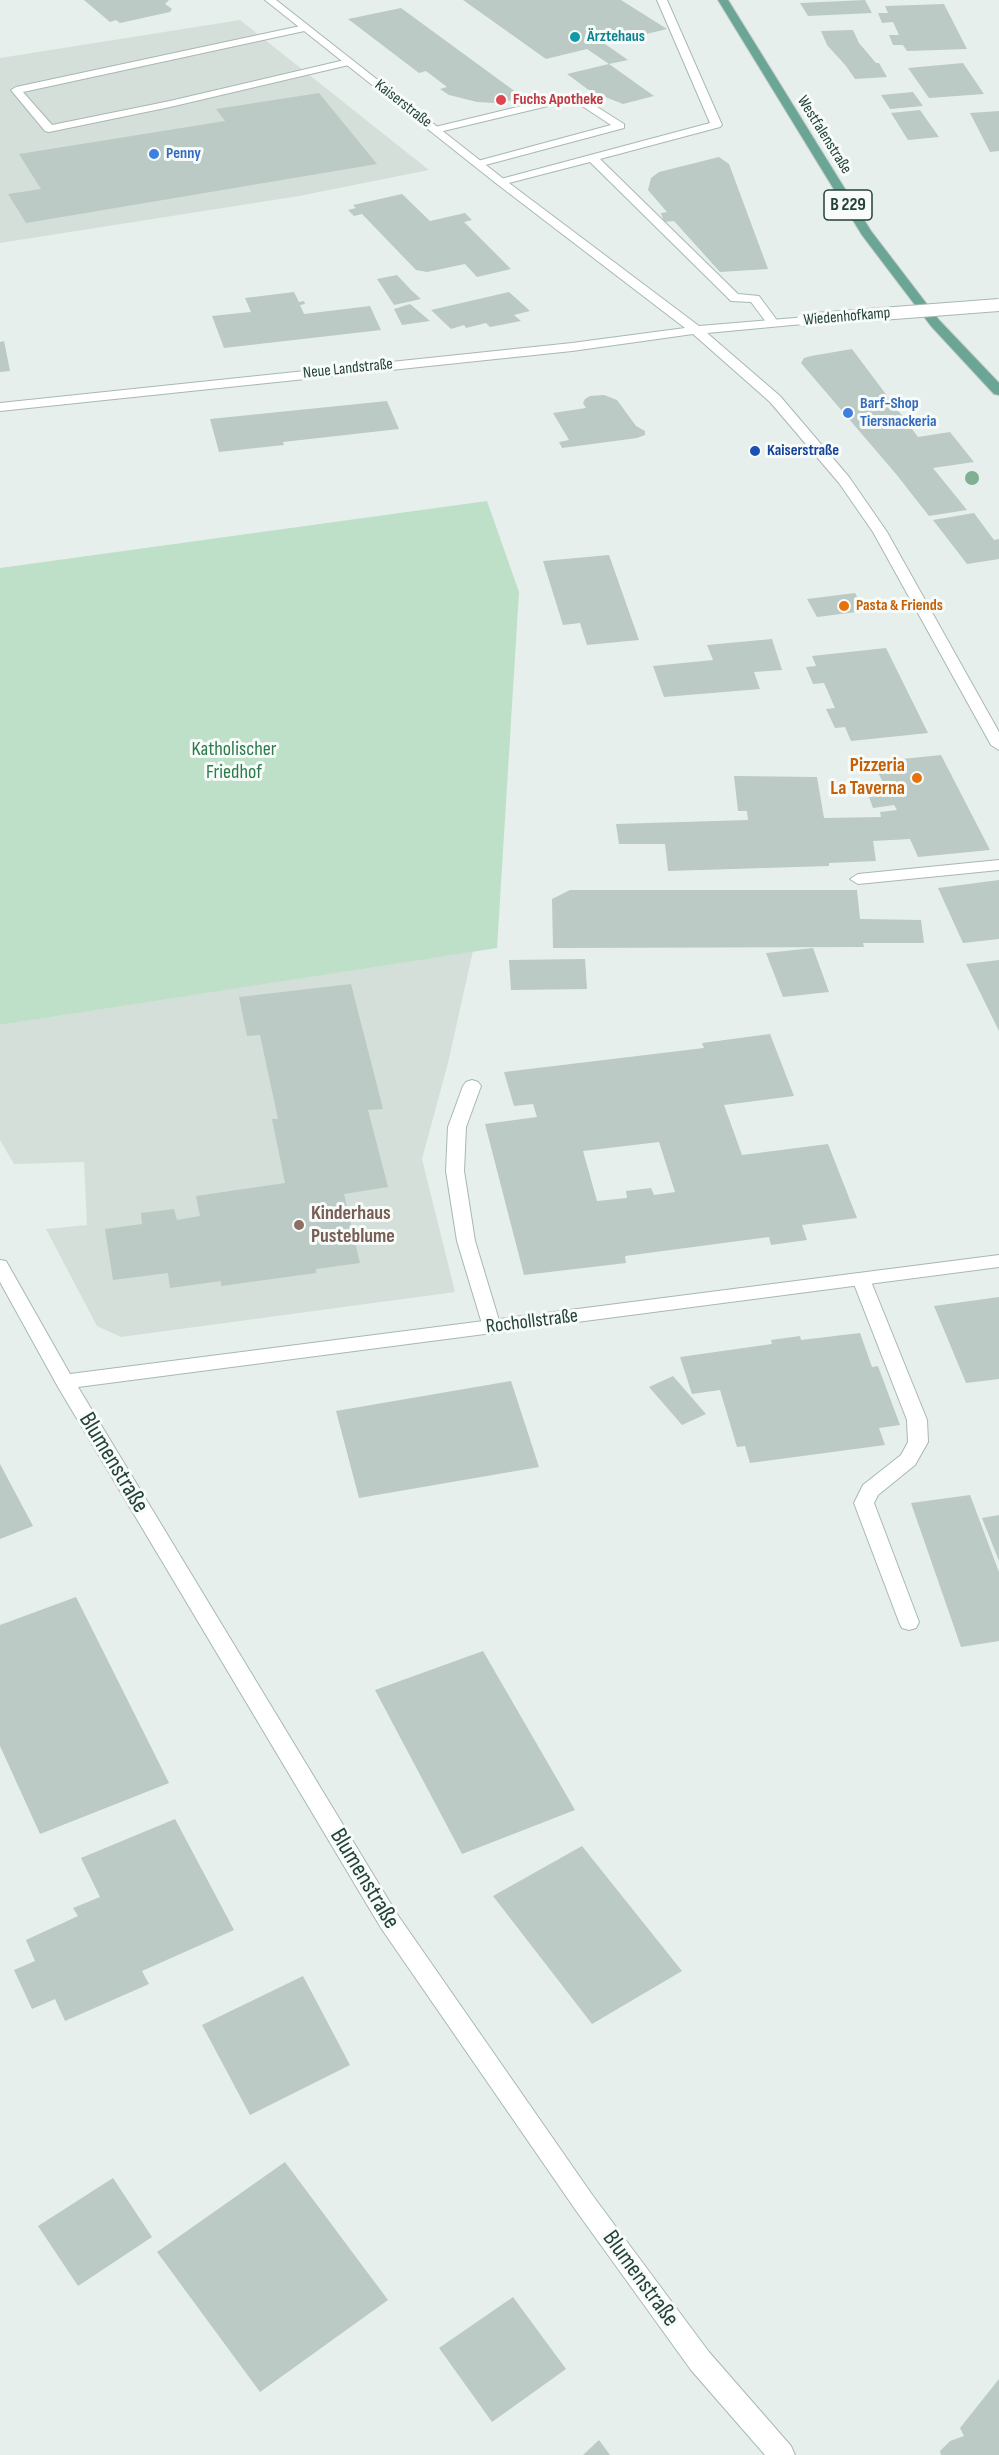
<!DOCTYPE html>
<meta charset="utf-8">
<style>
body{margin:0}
canvas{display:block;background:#e6efeb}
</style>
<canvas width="999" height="2455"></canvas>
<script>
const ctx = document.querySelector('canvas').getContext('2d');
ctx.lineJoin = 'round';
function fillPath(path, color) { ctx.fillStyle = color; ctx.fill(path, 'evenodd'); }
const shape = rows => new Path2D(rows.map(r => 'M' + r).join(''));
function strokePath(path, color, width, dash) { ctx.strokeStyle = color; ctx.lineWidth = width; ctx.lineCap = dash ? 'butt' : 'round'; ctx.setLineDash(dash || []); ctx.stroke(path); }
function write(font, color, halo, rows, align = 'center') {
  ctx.font = font + ' "Sofia Sans Condensed",sans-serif'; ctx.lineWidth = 6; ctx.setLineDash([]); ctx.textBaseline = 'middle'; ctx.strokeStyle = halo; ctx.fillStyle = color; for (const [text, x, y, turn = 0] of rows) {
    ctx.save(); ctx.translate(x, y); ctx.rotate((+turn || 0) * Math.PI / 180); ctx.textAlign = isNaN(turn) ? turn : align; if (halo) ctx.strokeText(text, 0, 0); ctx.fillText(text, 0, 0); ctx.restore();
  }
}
fillPath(shape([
 [240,20,429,170,299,196,0,243,0,58],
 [473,951,448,1063,422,1159,455,1292,121,1337,97,1326,46,1229,87,1225,84,1162,14,1164,0,1140,0,1025]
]), '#d4dfda');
fillPath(shape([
 [487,501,519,592,497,948,0,1025,0,568]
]), '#bfe0c8');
fillPath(shape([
 [84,0,169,0,165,4,172,9,170,12,120,23,116,20,110,22],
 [463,0,621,0,667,29,605,44,628,60,609,64,587,49,546,59],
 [865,0,872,13,808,16,800,3],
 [944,4,967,49,907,51,903,45,893,45,889,35,899,35,893,22,882,23,878,13,888,13,885,6],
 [401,8,524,98,495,103,477,102,449,95,440,89,447,87,426,71,419,73,348,19],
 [853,30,859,43,876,63,879,63,887,77,855,79,846,66,827,45,821,31],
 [963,63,984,94,929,98,908,68],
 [609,64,654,96,623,104,590,91,567,74],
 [913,92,923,106,890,109,881,95],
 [319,93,377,164,26,223,8,194,41,189,19,154,225,121,216,109],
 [920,110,939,137,908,140,891,113],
 [999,111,999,151,990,152,970,113],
 [719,157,729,164,768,269,720,272,674,221,664,222,661,213,667,212,648,190,651,178,659,172],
 [402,194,430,221,465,213,472,220,464,222,511,269,477,277,465,264,427,272,416,270,362,214,354,216,348,210,356,208,353,205],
 [397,275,411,290,421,299,394,305,377,279],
 [294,292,299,302,304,301,305,304,300,305,304,314,370,306,381,330,224,348,212,316,251,312,245,298],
 [509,292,530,311,514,315,521,321,490,327,486,323,466,328,464,325,451,329,431,310],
 [410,304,430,321,402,325,394,309],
 [4,341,10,371,0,372,0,342],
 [852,349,918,437,950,432,974,462,933,468,967,510,929,516,896,474,801,363,804,358,811,356],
 [604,395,617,400,636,426,645,431,645,435,637,438,562,448,559,442,569,440,553,413,586,408,583,403,585,399,590,396],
 [387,401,399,429,283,442,284,445,219,452,210,419],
 [974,513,994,540,999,539,999,559,967,564,933,520],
 [609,555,639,640,587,645,580,623,563,625,543,561],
 [855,593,865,611,817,617,807,599],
 [772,639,782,670,754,672,760,689,664,697,653,666,713,660,707,645],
 [886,648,928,733,851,741,845,727,835,728,826,709,835,708,824,683,813,684,806,667,816,666,812,656],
 [941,755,990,850,918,857,910,839,873,841,876,861,829,863,829,866,668,871,665,844,619,844,616,824,748,820,747,811,738,811,734,776,817,777,824,818,881,817,880,812,897,810,894,805,873,808,869,797,889,795,873,762],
 [999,880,999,939,963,943,938,888],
 [570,890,857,890,860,919,921,920,924,943,863,943,864,947,553,948,552,899],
 [813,948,829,992,783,997,766,953],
 [585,959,587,989,511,990,509,960],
 [999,960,999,1031,966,964],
 [351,984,383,1109,368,1110,388,1187,344,1194,360,1263,316,1269,316,1273,221,1286,221,1281,170,1288,168,1273,113,1280,105,1229,142,1224,141,1213,174,1209,177,1220,200,1216,196,1196,285,1183,272,1119,278,1119,260,1035,247,1036,239,997],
 [770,1034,794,1096,724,1105,742,1155,828,1144,857,1218,802,1225,807,1240,771,1245,769,1237,625,1256,626,1263,524,1275,485,1124,537,1117,533,1104,514,1106,504,1072,704,1048,702,1043],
 [659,1142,675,1192,654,1195,651,1188,626,1191,627,1198,597,1201,583,1151],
 [999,1297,999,1379,966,1383,934,1306],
 [860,1333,872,1367,878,1366,900,1425,879,1428,885,1445,750,1463,745,1446,737,1447,720,1390,692,1394,680,1357,772,1344,771,1340,800,1336,801,1340],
 [673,1376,706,1414,682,1425,649,1387],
 [511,1381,539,1467,359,1498,336,1411],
 [0,1464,33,1526,0,1539],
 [970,1495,999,1572,999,1641,961,1647,911,1503],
 [999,1515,999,1561,982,1518],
 [76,1597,169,1783,40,1834,0,1746,0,1625],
 [483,1651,575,1810,462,1854,375,1690],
 [175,1819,234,1930,142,1971,149,1984,65,2021,55,1999,32,2009,14,1970,35,1961,26,1940,78,1916,73,1908,100,1897,81,1858],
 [582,1846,682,1971,592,2024,493,1896],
 [303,1976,350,2065,250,2115,202,2025],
 [285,2162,388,2300,260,2392,157,2252],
 [113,2178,152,2237,78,2286,38,2226],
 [513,2297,566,2369,492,2422,439,2348],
 [999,2379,999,2455,941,2455,940,2451,950,2441,964,2436,960,2428],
 [599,2440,610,2455,583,2455]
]), '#bbcac4');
const lane = shape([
 [657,0,667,0,722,125,720,127,600,159,738,294,759,296,779,323,777,326,769,326,751,302,731,301,590,162,501,185,495,182,497,180,710,123,657,0],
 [305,25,309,26,309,30,23,92,52,125,170,101,349,59,354,62,353,64,170,107,49,132,45,131,11,90,16,87,305,25],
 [575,93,624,124,624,128,478,167,472,164,474,162,611,125,573,100,435,133,429,130,431,128,575,93],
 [999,860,999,870,858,884,850,879,858,874,999,860],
 [472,1080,478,1082,481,1086,466,1127,464,1171,475,1241,501,1327,499,1332,492,1334,485,1332,483,1327,457,1241,446,1171,448,1127,463,1086,466,1082,472,1080],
 [861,1273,867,1274,870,1279,927,1420,928,1442,915,1465,878,1495,874,1503,919,1622,916,1628,909,1630,902,1628,899,1622,854,1503,863,1485,901,1455,908,1442,907,1420,852,1279,855,1274,861,1273]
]);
const street = shape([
 [265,0,276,0,505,180,699,326,807,317,809,320,803,324,707,333,780,396,849,477,887,532,999,732,999,750,991,745,873,532,839,483,770,402,693,334,572,351,0,411,0,403,572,343,685,328,497,184,265,0],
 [999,1255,999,1267,78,1387,397,1914,593,2196,709,2352,791,2446,795,2455,765,2455,691,2370,577,2212,381,1928,58,1387,0,1282,0,1260,6,1261,70,1374,999,1255]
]);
const primary = shape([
 [718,0,728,0,871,231,939,320,999,383,999,395,994,394,931,326,862,235,718,0]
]);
strokePath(lane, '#a8b8b2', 2);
strokePath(street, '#a8b8b2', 2);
strokePath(primary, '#c2cac8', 2);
fillPath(lane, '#fff');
fillPath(street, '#fff');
fillPath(primary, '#6aa596');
const streetBridge = shape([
 [803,320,999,305]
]);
strokePath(streetBridge, '#a8b8b2', 14, []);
strokePath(streetBridge, '#fff', 12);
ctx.fillStyle = '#80af93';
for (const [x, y] of [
 [972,478]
]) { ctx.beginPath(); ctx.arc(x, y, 7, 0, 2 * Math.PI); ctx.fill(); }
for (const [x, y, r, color] of [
 [575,37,6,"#0f9aa8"],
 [501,100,6,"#e0444e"],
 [154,154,6,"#3f7fe0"],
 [848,413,6,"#3f7fe0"],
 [755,451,6,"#1a4fb4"],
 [844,606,6,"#e8710a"],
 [917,778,6,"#e8710a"],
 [299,1225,6,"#8d6e63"]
]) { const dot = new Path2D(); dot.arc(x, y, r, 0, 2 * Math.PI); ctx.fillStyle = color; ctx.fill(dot); strokePath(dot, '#f7fbf9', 2); }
write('bold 16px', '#0d838f', '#f7fbf9', [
 ["Ärztehaus",587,37]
], 'left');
write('bold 16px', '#be3a42', '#f7fbf9', [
 ["Fuchs Apotheke",513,100]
], 'left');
write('16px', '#24423a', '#f7fbf9', [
 ["Kaiserstraße",403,104,38],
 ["Westfalenstraße",824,135,58],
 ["Wiedenhofkamp",847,317,-5],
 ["Neue Landstraße",348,369,-6]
]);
write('bold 16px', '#366cbe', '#f7fbf9', [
 ["Penny",166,154],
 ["Barf-Shop",860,404],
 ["Tiersnackeria",860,422]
], 'left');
write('bold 16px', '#164399', '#f7fbf9', [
 ["Kaiserstraße",767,451]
], 'left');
write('bold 16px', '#c56008', '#f7fbf9', [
 ["Pasta & Friends",856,606]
], 'left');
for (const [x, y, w] of [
 [848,205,48]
]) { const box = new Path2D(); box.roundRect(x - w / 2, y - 15, w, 30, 4.5); ctx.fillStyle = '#f7fbf9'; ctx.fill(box); strokePath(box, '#24423a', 1.5); }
write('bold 18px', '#24423a', null, [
 ["B 229",848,205]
]);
write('20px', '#2d7a4b', '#f7fbf9', [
 ["Katholischer",234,750],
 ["Friedhof",234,773]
]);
write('bold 20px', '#c56008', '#f7fbf9', [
 ["Pizzeria",905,766],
 ["La Taverna",905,789]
], 'right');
write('bold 20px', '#785e54', '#f7fbf9', [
 ["Kinderhaus",311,1214],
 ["Pusteblume",311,1237]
], 'left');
write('20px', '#24423a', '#f7fbf9', [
 ["Rochollstraße",532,1322,-7]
]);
write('24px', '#24423a', '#f7fbf9', [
 ["Blumenstraße",113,1463,59],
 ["Blumenstraße",364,1879,59],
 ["Blumenstraße",640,2279,54]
]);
</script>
